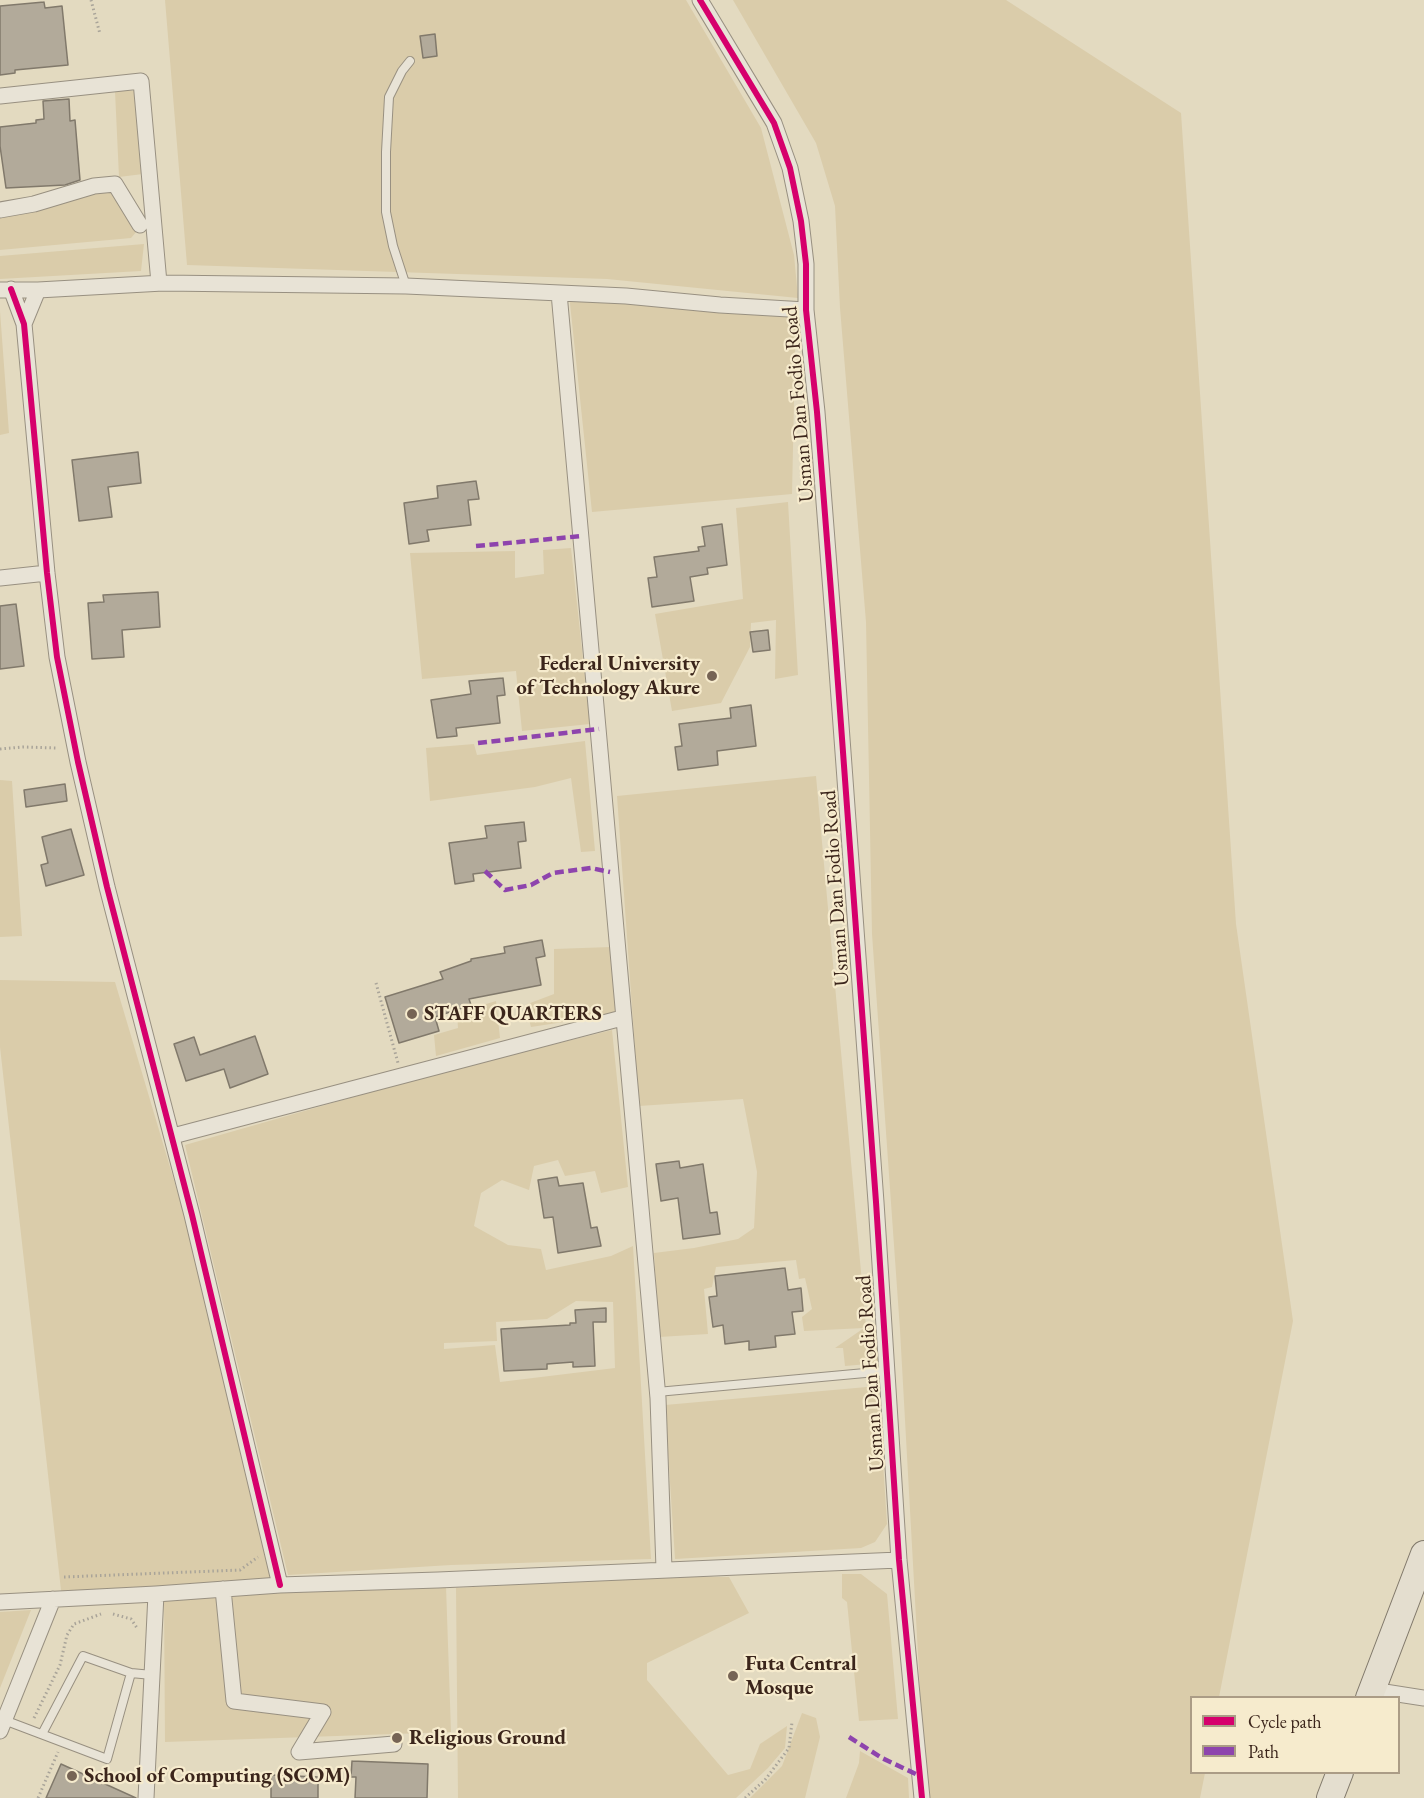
<!DOCTYPE html>
<style>
body{margin:0}
#map{position:relative;width:1424px;height:1798px;overflow:hidden;background:#e3dac0;font-family:"EB Garamond",serif}
canvas{display:block}
.legend{position:absolute;left:1190px;top:1696px;width:210px;height:78px;box-sizing:border-box;background:#f6ebcd;border:2px solid #ab9c86;margin:0;padding:8px 10px;list-style:none;font-size:18px;color:#3b251b}
.legend li{display:flex;align-items:center;gap:12px;height:30px}
.legend b{width:30px;border:2px solid #ab9c86}
</style>
<div id="map">
<canvas width="1424" height="1798"></canvas>
<ul class="legend">
<li><b style="height:8px;background:#d6006c"></b>Cycle path</li>
<li><b style="height:8px;background:#8e44ad"></b>Path</li>
</ul>
</div>
<script>
const ctx = document.querySelector('canvas').getContext('2d');
ctx.lineJoin = 'round';
function fillPath(path, color) { ctx.fillStyle = color; ctx.fill(path, 'evenodd'); }
const shape = rows => new Path2D(rows.map(r => 'M' + r).join(''));
function strokePath(path, color, width, dash) { ctx.strokeStyle = color; ctx.lineWidth = width; ctx.lineCap = dash ? 'butt' : 'round'; ctx.setLineDash(dash || []); ctx.stroke(path); }
function write(font, color, halo, rows, align = 'center') {
  ctx.font = font + ' "EB Garamond",serif'; ctx.lineWidth = 4.5; ctx.setLineDash([]); ctx.textBaseline = 'middle'; ctx.strokeStyle = halo; ctx.fillStyle = color; for (const [text, x, y, turn = 0] of rows) {
    ctx.save(); ctx.translate(x, y); ctx.rotate((+turn || 0) * Math.PI / 180); ctx.textAlign = isNaN(turn) ? turn : align; if (halo) ctx.strokeText(text, 0, 0); ctx.fillText(text, 0, 0); ctx.restore();
  }
}
fillPath(shape([
 [165,0,686,0,761,128,794,255,798,298,607,279,187,265],
 [733,0,1006,0,1181,113,1236,924,1293,1321,1219,1697,1192,1698,1192,1772,1205,1773,1200,1798,926,1798,900,1330,872,934,866,622,840,308,835,206,816,143],
 [115,91,136,91,143,174,119,177],
 [113,189,137,231,131,238,0,250,0,212],
 [144,244,141,271,0,279,0,256],
 [569,294,796,309,792,494,592,512],
 [0,311,9,433,0,435],
 [788,502,798,675,775,679,776,620,751,623,750,647,721,703,672,711,655,614,743,599,736,508],
 [571,548,590,724,522,731,516,671,422,679,410,553,515,551,515,578,544,574,543,550],
 [585,741,595,851,581,852,571,778,535,787,430,801,426,748,474,744,477,755],
 [816,776,866,1327,878,1330,879,1363,845,1366,843,1348,835,1348,864,1328,804,1331,802,1317,812,1309,805,1278,799,1279,796,1260,716,1267,712,1287,704,1289,708,1334,659,1337,654,1253,694,1248,738,1239,754,1228,757,1172,743,1099,639,1106,617,796],
 [0,780,12,781,22,936,0,937],
 [611,947,616,1014,531,1027,525,1005,554,994,554,949],
 [0,980,115,982,225,1352,279,1582,62,1599,0,1047],
 [496,1001,500,1038,436,1056,434,1035,458,1028,457,1013],
 [612,1030,628,1187,601,1193,595,1171,565,1176,558,1160,534,1166,529,1190,502,1180,481,1193,474,1226,508,1245,541,1249,546,1270,611,1256,633,1246,651,1559,451,1565,288,1575,185,1145,434,1074],
 [576,1301,613,1302,615,1368,500,1382,495,1345,444,1349,444,1343,497,1341,496,1322,547,1319],
 [878,1386,887,1524,875,1542,861,1548,675,1559,665,1405],
 [842,1574,861,1574,887,1594,898,1719,859,1721,847,1602,842,1598],
 [645,1577,729,1577,749,1613,647,1663,647,1680,728,1775,750,1769,760,1744,787,1726,785,1748,768,1768,736,1798,458,1798,456,1588],
 [446,1586,451,1732,165,1742,164,1598],
 [31,1610,0,1688,0,1612],
 [802,1713,816,1718,820,1737,805,1798,750,1798,782,1766],
 [860,1751,908,1778,909,1798,846,1798,859,1763]
]), '#daccaa');
const building = shape([
 [44,2,45,8,62,6,68,65,15,70,15,73,0,75,0,6,44,2],
 [435,34,437,56,423,58,420,36,435,34],
 [69,99,70,121,75,120,80,180,65,185,6,188,0,146,0,127,36,123,36,120,44,119,43,101,69,99],
 [138,452,141,483,108,487,112,517,79,521,72,460,138,452],
 [476,481,479,499,468,500,471,525,427,530,429,541,409,544,404,503,438,498,437,486,476,481],
 [722,524,727,565,707,568,708,574,690,577,694,601,652,607,648,578,657,577,654,557,699,551,698,547,705,546,702,527,722,524],
 [158,592,160,627,122,630,124,657,92,659,88,603,104,602,103,595,158,592],
 [16,604,24,666,0,669,0,606,16,604],
 [768,630,770,650,753,652,750,632,768,630],
 [503,678,505,695,497,696,500,723,456,728,457,736,437,738,431,700,471,694,469,681,503,678],
 [751,705,756,746,717,751,718,765,678,770,675,747,682,746,679,724,731,718,730,708,751,705],
 [65,784,67,801,26,807,24,790,65,784],
 [524,822,526,841,518,842,521,868,473,874,474,881,455,884,449,843,487,838,485,826,524,822],
 [71,829,84,875,46,886,41,865,48,863,42,837,71,829],
 [542,940,545,956,536,958,541,985,469,999,471,1005,435,1017,439,1031,399,1043,385,997,443,979,440,972,471,961,471,959,505,953,504,947,542,940],
 [255,1036,268,1074,230,1088,224,1069,186,1081,174,1044,194,1037,200,1055,255,1036],
 [679,1161,680,1168,703,1164,710,1213,717,1212,720,1234,683,1239,678,1198,661,1201,656,1164,679,1161],
 [557,1177,559,1186,583,1183,591,1228,597,1227,601,1246,558,1253,553,1217,544,1218,538,1180,557,1177],
 [785,1268,788,1290,801,1288,803,1311,792,1312,795,1334,775,1336,776,1347,749,1350,749,1341,725,1344,723,1325,713,1327,709,1297,717,1296,715,1276,785,1268],
 [606,1308,606,1322,593,1322,595,1366,573,1367,573,1362,547,1364,547,1369,504,1371,501,1329,570,1325,570,1323,576,1323,575,1310,606,1308],
 [352,1761,428,1764,427,1798,355,1798,356,1777,351,1777,352,1761],
 [61,1764,136,1798,46,1798,61,1764],
 [271,1775,318,1777,318,1798,271,1798,271,1775]
]);
fillPath(building, '#b2aa9a');
strokePath(building, '#81796b', 1.5);
const service = shape([
 [406,286,393,246,386,212,386,152,389,97,402,71,410,61],
 [657,1392,887,1371],
 [4,1720,107,1759,131,1673],
 [42,1734,83,1656,131,1673,152,1675]
]);
const minor = shape([
 [700,0,774,123,790,168,801,221,806,264,806,310,817,412,835,643,876,1202,899,1560,922,1798],
 [0,96,141,81,159,283],
 [0,210,34,204,94,186,115,184,140,225],
 [11,289,24,324,47,573,57,657,78,762,107,887,192,1215,280,1585],
 [0,290,38,290,163,283,406,286,626,296,720,305,806,310],
 [559,293,658,1398,664,1569],
 [24,324,38,290],
 [0,578,47,573],
 [173,1136,622,1018],
 [223,1589,234,1701,323,1712,299,1752,394,1744],
 [0,1602,156,1594,280,1585,438,1580,899,1560],
 [1372,1690,1424,1698],
 [0,1731,53,1599],
 [146,1798,156,1594]
]);
const trunk = shape([
 [1369,1698,1424,1554],
 [1330,1798,1340,1772]
]);
strokePath(service, '#989081', 10);
strokePath(minor, '#989081', 17);
strokePath(trunk, '#81796b', 28);
strokePath(shape([
 [91,0,100,34],
 [0,749,23,747,58,748],
 [376,983,398,1063],
 [64,1577,240,1570,258,1557],
 [113,1614,131,1619,137,1628],
 [34,1718,60,1665,67,1635,74,1624,101,1614],
 [38,1798,58,1752],
 [745,1798,765,1780,789,1748,792,1722]
]), '#a9a499', 3, [1.5, 3]);
strokePath(service, '#e8e3d6', 8);
strokePath(minor, '#e8e3d6', 15);
strokePath(trunk, '#e4decf', 26);
strokePath(shape([
 [476,546,582,536],
 [478,743,599,729],
 [485,871,505,890,531,885,553,873,591,868,610,872],
 [849,1737,882,1758,920,1776]
]), '#8e44ad', 4.5, [9, 4.5]);
strokePath(shape([
 [700,0,774,123,790,168,801,221,806,264,806,310,817,412,835,643,876,1202,899,1560,922,1798],
 [11,289,24,324,47,573,57,657,78,762,107,887,192,1215,280,1585]
]), '#d6006c', 6);
for (const [x, y, r, color] of [
 [712,676,6,"#766455"],
 [412,1014,6,"#766455"],
 [733,1676,6,"#766455"],
 [397,1738,6,"#766455"],
 [72,1776,6,"#766455"]
]) { const dot = new Path2D(); dot.arc(x, y, r, 0, 2 * Math.PI); ctx.fillStyle = color; ctx.fill(dot); strokePath(dot, '#f6ebcd', 2); }
write('21px', '#3b251b', '#f6ebcd', [
 ["Usman Dan Fodio Road",799,404,-95],
 ["Usman Dan Fodio Road",836,888,-94],
 ["Usman Dan Fodio Road",871,1373,-94]
]);
write('bold 21px', '#3b251b', '#f6ebcd', [
 ["Federal University",700,664,"right"],
 ["of Technology Akure",700,688,"right"],
 ["STAFF QUARTERS",424,1014],
 ["Futa Central",745,1664],
 ["Mosque",745,1688],
 ["Religious Ground",409,1738],
 ["School of Computing (SCOM)",84,1776]
], 'left');
</script>
